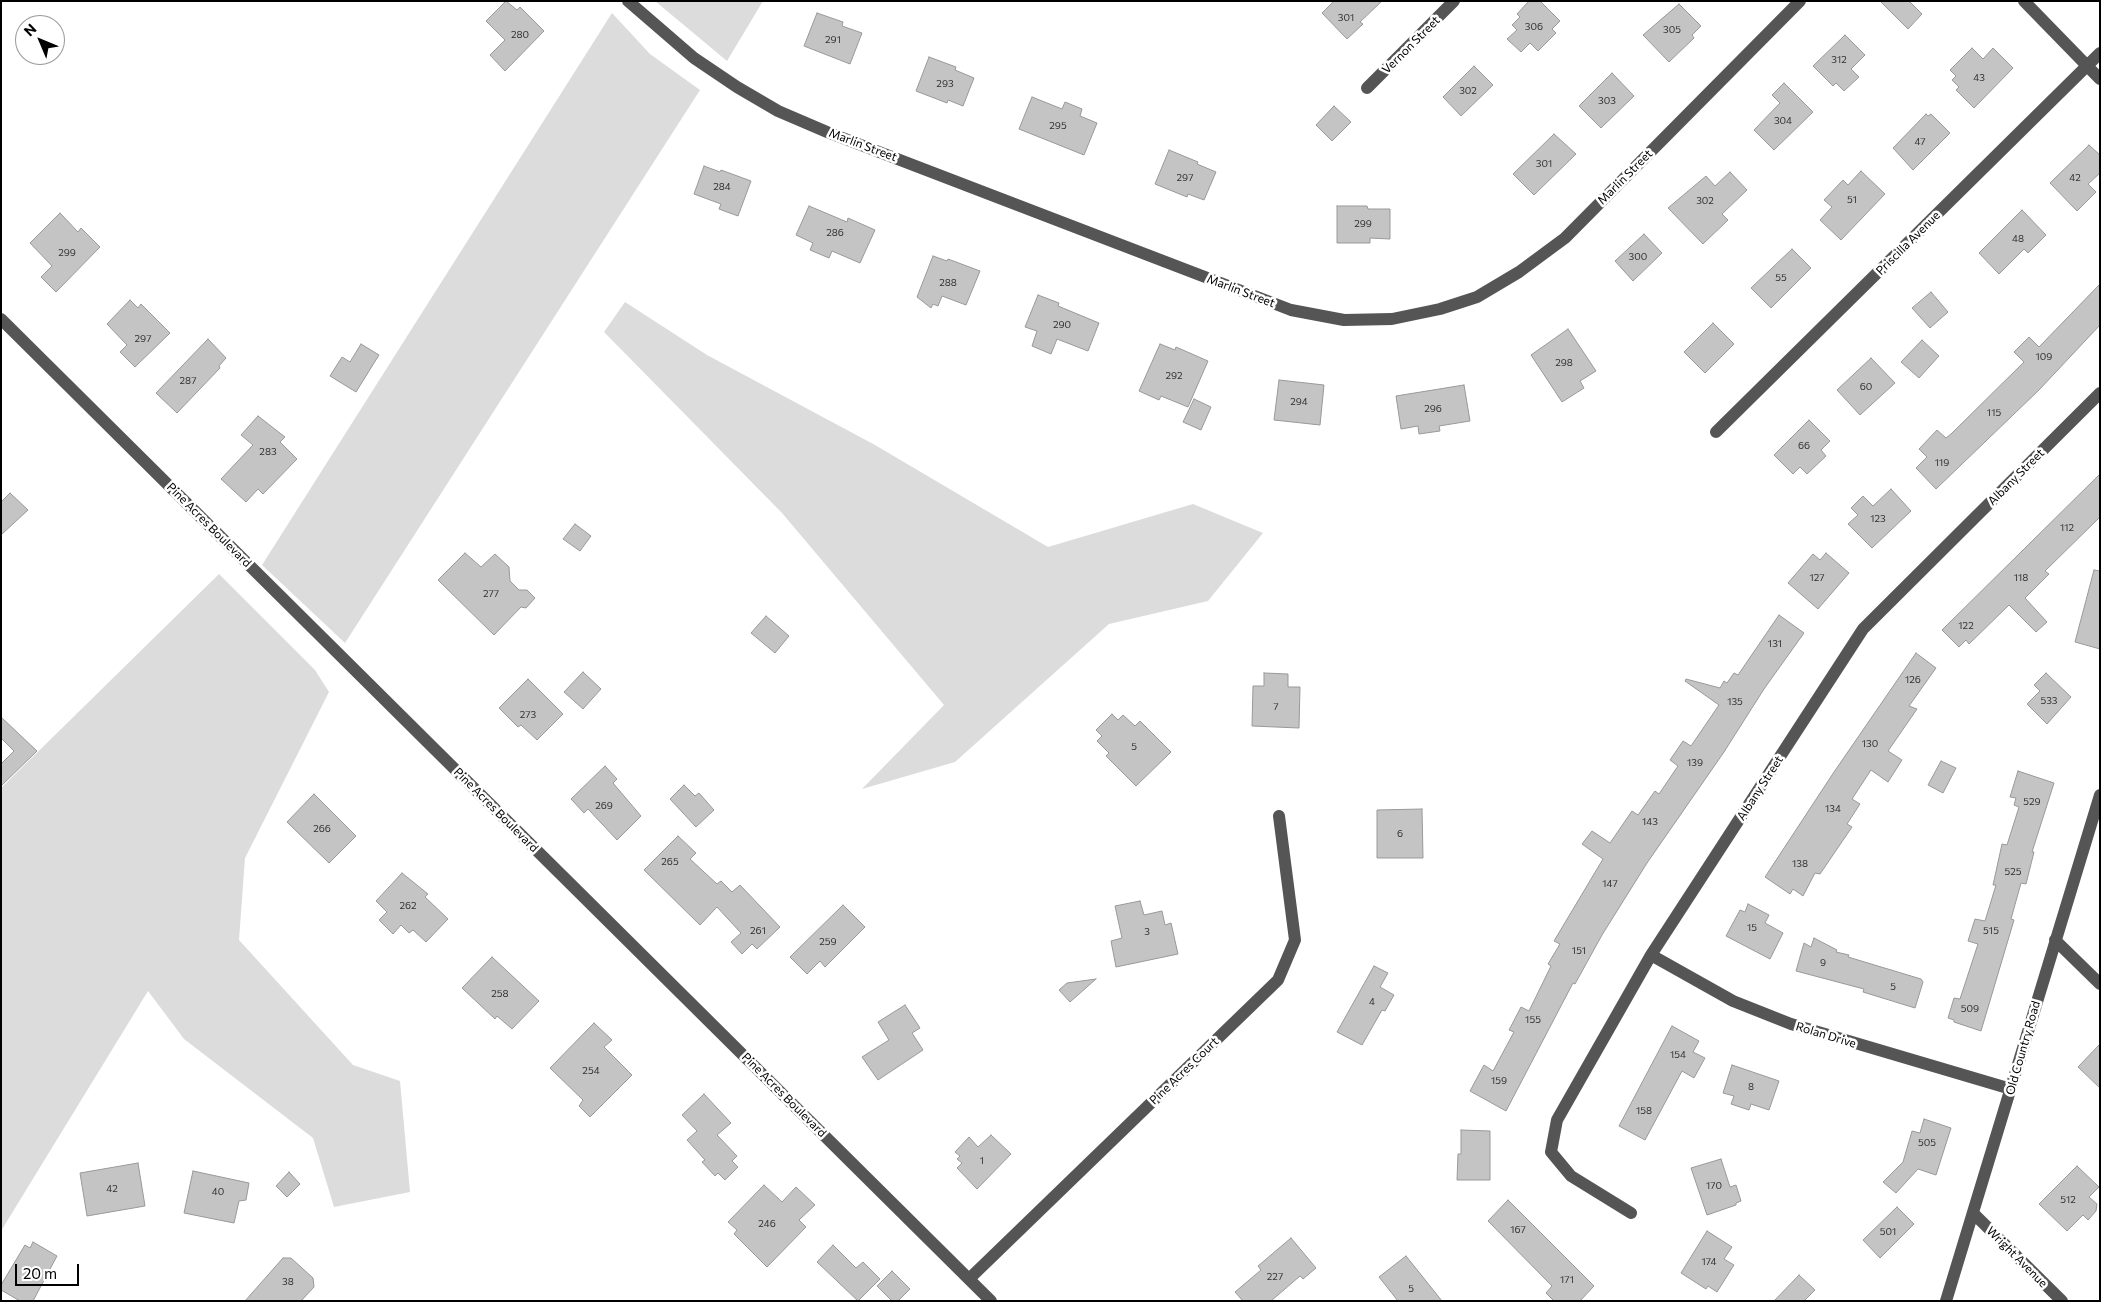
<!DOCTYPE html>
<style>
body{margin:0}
#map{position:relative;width:2101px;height:1302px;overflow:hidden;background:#fff;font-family:Commissioner,sans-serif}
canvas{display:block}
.frame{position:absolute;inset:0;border:2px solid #000;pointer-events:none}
.north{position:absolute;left:15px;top:15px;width:50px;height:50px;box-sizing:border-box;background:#fff;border:1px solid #999;border-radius:50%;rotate:315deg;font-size:14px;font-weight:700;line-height:20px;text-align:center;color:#000}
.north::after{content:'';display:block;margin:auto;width:18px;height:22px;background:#000;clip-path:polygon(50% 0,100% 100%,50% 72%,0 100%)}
.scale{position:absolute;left:15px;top:1264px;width:64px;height:22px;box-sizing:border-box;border:2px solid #000;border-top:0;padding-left:6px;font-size:15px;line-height:18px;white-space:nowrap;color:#000;-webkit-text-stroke:4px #fff;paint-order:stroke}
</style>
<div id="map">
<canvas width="2101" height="1302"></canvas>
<div class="frame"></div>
<div class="north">N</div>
<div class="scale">20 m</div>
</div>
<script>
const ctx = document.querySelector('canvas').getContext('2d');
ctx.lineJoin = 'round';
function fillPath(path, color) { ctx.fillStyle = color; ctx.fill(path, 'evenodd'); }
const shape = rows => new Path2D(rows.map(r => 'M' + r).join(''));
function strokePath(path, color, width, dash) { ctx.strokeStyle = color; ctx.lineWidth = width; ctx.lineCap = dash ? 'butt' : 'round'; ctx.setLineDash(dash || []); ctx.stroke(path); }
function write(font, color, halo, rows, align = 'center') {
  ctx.font = font + ' Commissioner,sans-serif'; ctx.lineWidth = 5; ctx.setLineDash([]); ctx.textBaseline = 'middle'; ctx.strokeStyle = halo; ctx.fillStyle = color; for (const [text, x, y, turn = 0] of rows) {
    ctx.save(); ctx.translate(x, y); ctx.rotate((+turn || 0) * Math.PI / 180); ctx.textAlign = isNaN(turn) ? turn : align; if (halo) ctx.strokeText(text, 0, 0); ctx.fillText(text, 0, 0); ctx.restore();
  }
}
fillPath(shape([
 [655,1,763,1,727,61],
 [612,13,650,54,700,90,345,643,262,565],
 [625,302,707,355,875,445,1048,547,1193,504,1263,533,1208,601,1109,624,955,762,862,789,944,705,782,513,604,332],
 [219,574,315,670,329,692,245,858,239,940,353,1065,400,1081,410,1192,334,1207,313,1138,184,1039,148,991,1,1231,1,788]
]), '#dcdcdc');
const building = shape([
 [506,1,517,10,520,7,544,31,505,71,490,55,505,40,486,21,506,1],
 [1334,1,1382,1,1360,22,1363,24,1347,39,1322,13,1334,1],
 [1529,1,1540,1,1560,21,1552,29,1556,33,1538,51,1530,43,1521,52,1507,39,1517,30,1512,25,1520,17,1517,14,1529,1],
 [1880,1,1909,1,1922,14,1908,29,1880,1],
 [1679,4,1701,26,1692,35,1694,38,1669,62,1643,35,1679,4],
 [817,13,843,22,842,26,862,33,850,64,804,46,817,13],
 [1845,35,1865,55,1851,69,1859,77,1844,91,1836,83,1833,86,1813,66,1845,35],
 [1972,48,1983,59,1993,48,2013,68,1974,108,1956,90,1959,87,1952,80,1956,76,1950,70,1972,48],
 [929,57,956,67,955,70,974,78,963,106,948,100,947,103,916,91,929,57],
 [1474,66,1493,85,1461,116,1443,97,1474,66],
 [1612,73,1634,96,1601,128,1579,106,1612,73],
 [1784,83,1813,112,1774,150,1754,130,1780,103,1772,95,1784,83],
 [1032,97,1062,109,1065,102,1082,109,1080,116,1097,123,1084,155,1019,129,1032,97],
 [1334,106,1351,122,1332,141,1316,125,1334,106],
 [1926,114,1928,116,1931,114,1950,133,1913,170,1893,148,1926,114],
 [1554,134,1576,154,1534,195,1513,174,1554,134],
 [2089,145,2100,155,2100,173,2088,184,2096,192,2077,211,2050,183,2089,145],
 [1169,150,1198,162,1197,164,1216,172,1204,200,1188,194,1187,197,1155,184,1169,150],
 [704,166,720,172,721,170,751,181,738,216,719,209,721,204,694,194,704,166],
 [1861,171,1885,194,1841,240,1820,220,1832,207,1824,200,1843,180,1848,185,1861,171],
 [1730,172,1747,190,1722,214,1728,220,1703,244,1668,208,1706,176,1715,186,1730,172],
 [809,206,847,222,848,218,875,230,860,263,832,251,829,258,810,250,813,243,796,235,809,206],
 [1337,206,1367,206,1368,209,1390,209,1390,239,1370,238,1370,243,1337,243,1337,206],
 [2022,210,2046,235,2028,253,2024,249,1999,274,1979,253,2022,210],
 [60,213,78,232,81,228,100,247,56,292,41,277,52,266,30,243,60,213],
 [1644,234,1662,253,1633,281,1615,261,1644,234],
 [1792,249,1811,268,1771,308,1751,288,1792,249],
 [933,256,947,261,948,259,980,271,966,305,942,296,938,306,933,304,931,308,917,297,933,256],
 [2100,284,2100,325,2039,390,1936,489,1916,468,1927,457,1919,449,1937,430,1946,438,1951,434,2024,362,2014,352,2029,337,2039,347,2100,284],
 [1931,292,1948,312,1930,328,1912,308,1931,292],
 [1038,295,1059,303,1058,306,1099,323,1088,351,1057,339,1051,354,1032,346,1037,331,1025,327,1038,295],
 [130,300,138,308,141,304,170,333,135,367,120,352,127,345,107,324,130,300],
 [1713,323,1734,344,1705,373,1684,352,1713,323],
 [1568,329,1596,371,1580,381,1584,388,1562,402,1531,355,1568,329],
 [208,339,226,358,219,366,220,368,177,413,156,393,208,339],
 [1922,340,1939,356,1919,378,1901,362,1922,340],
 [361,344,379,355,356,392,330,376,342,357,350,362,361,344],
 [1160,344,1175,350,1176,347,1208,361,1188,407,1161,396,1159,400,1139,391,1160,344],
 [1871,358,1895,383,1860,415,1837,390,1871,358],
 [1279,380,1324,385,1320,425,1274,420,1279,380],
 [1464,385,1470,421,1439,426,1440,431,1419,434,1418,426,1401,429,1396,396,1464,385],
 [1194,399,1211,407,1201,430,1183,422,1194,399],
 [258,416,285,437,280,442,297,459,263,494,258,489,246,502,221,479,253,445,241,435,258,416],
 [1809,420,1830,441,1821,450,1826,456,1807,474,1800,467,1793,474,1774,455,1809,420],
 [2100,474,2100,517,2045,571,2049,574,2025,598,2047,622,2036,632,2009,605,1969,644,1966,640,1959,647,1942,630,2100,474],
 [1891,489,1911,511,1872,548,1848,524,1858,515,1851,508,1863,496,1873,506,1891,489],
 [10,493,28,510,1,535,1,502,10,493],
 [575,524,591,536,580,551,563,539,575,524],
 [465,553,481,567,495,554,509,567,510,581,519,590,527,590,535,598,526,608,521,607,494,635,438,580,465,553],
 [1826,553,1849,573,1818,609,1788,583,1813,554,1820,560,1826,553],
 [2094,570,2100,571,2100,649,2075,642,2094,570],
 [1779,615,1804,633,1764,689,1724,752,1647,863,1602,935,1575,984,1573,983,1506,1111,1470,1091,1484,1065,1493,1071,1514,1032,1509,1030,1521,1007,1529,1011,1551,966,1548,964,1560,944,1554,941,1603,859,1582,844,1592,831,1610,843,1632,811,1638,815,1655,791,1659,794,1678,766,1670,760,1683,741,1691,746,1719,705,1685,681,1686,679,1720,688,1724,681,1727,683,1734,673,1738,675,1779,615],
 [766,616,789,636,775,653,751,633,766,616],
 [1916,653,1936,668,1909,706,1917,709,1888,751,1902,760,1888,782,1871,770,1852,799,1860,804,1847,824,1852,827,1820,874,1815,873,1803,896,1793,889,1790,894,1765,877,1834,772,1916,653],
 [583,672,601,689,583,709,564,692,583,672],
 [1264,673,1288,674,1288,687,1300,687,1299,728,1252,726,1253,686,1264,686,1264,673],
 [2046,673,2071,697,2047,724,2027,704,2040,691,2034,685,2046,673],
 [528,679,563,714,537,740,521,725,518,727,499,708,528,679],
 [1112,714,1118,720,1123,715,1135,726,1140,721,1171,752,1136,786,1106,756,1109,753,1097,741,1102,736,1096,730,1112,714],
 [1,717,37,751,1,786,1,764,14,751,1,738,1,717],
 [1941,761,1956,768,1943,793,1928,785,1941,761],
 [605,766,617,779,613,783,641,816,617,840,588,809,584,813,571,799,605,766],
 [2018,771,2054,783,2032,852,2034,852,2026,884,2021,883,2011,919,2014,920,1981,1031,1954,1022,1954,1020,1948,1018,1954,998,1960,999,1978,944,1968,941,1975,919,1985,921,1996,885,1993,885,2002,844,2007,845,2019,807,2014,805,2016,798,2010,797,2018,771],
 [684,785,695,796,699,793,714,810,696,827,670,799,684,785],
 [314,794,356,836,329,863,287,822,314,794],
 [1422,809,1423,858,1377,858,1377,810,1422,809],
 [678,836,696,853,690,859,717,884,721,881,732,892,740,885,780,927,757,949,752,944,742,954,731,942,741,933,717,907,700,925,644,870,678,836],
 [402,873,428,894,425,897,448,919,426,942,413,930,409,933,401,925,393,934,379,920,387,912,376,901,402,873],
 [1140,901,1144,915,1162,911,1165,925,1171,923,1178,954,1116,967,1111,941,1122,938,1115,906,1140,901],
 [1748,904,1769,915,1765,923,1783,933,1770,959,1726,936,1740,910,1745,912,1748,904],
 [843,905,865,927,825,967,820,961,807,974,790,957,843,905],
 [1814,938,1837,950,1836,952,1849,955,1848,957,1921,979,1923,982,1915,1008,1863,992,1864,989,1796,971,1804,943,1811,947,1814,938],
 [492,957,539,1001,512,1029,497,1016,495,1019,462,988,492,957],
 [1374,966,1388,973,1380,987,1394,995,1385,1011,1382,1010,1362,1045,1337,1032,1374,966],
 [1096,979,1070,1002,1059,990,1067,983,1096,979],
 [905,1005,920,1028,912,1033,923,1050,878,1080,862,1057,889,1040,878,1022,905,1005],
 [594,1023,612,1040,604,1047,632,1075,590,1117,579,1106,583,1100,550,1068,594,1023],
 [1672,1026,1699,1041,1693,1052,1705,1058,1694,1078,1682,1071,1645,1140,1619,1126,1672,1026],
 [2100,1044,2100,1088,2078,1067,2100,1044],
 [1732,1065,1779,1081,1769,1110,1751,1104,1749,1110,1731,1104,1734,1096,1723,1093,1732,1065],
 [704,1094,731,1123,717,1135,737,1156,732,1161,738,1167,725,1180,718,1173,715,1176,702,1162,705,1160,687,1140,697,1131,682,1115,704,1094],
 [1924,1119,1951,1128,1936,1175,1918,1169,1896,1193,1883,1182,1903,1162,1912,1131,1920,1133,1924,1119],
 [1461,1130,1490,1131,1490,1180,1457,1180,1458,1154,1461,1154,1461,1130],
 [991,1135,1011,1154,977,1189,957,1168,962,1163,957,1159,960,1156,955,1152,969,1137,978,1147,991,1135],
 [1721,1159,1730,1187,1736,1185,1741,1201,1736,1203,1736,1205,1707,1215,1691,1168,1721,1159],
 [138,1163,145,1206,87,1216,80,1173,138,1163],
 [2077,1166,2099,1187,2089,1197,2097,1204,2096,1211,2088,1220,2083,1215,2067,1231,2039,1204,2077,1166],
 [193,1171,249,1183,246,1200,239,1201,234,1223,184,1213,193,1171],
 [289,1172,300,1184,287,1197,276,1186,289,1172],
 [764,1185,782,1202,796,1187,815,1205,799,1220,806,1227,767,1267,734,1234,737,1230,728,1222,764,1185],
 [1508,1200,1594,1286,1580,1301,1554,1301,1546,1293,1552,1286,1488,1221,1508,1200],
 [1897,1207,1914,1224,1880,1258,1863,1240,1897,1207],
 [1707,1231,1732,1247,1724,1259,1734,1265,1717,1292,1708,1286,1706,1289,1681,1273,1707,1231],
 [1291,1238,1316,1268,1303,1279,1300,1276,1271,1301,1243,1301,1235,1292,1261,1270,1258,1266,1291,1238],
 [33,1242,57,1256,33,1301,20,1301,1,1290,1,1285,25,1245,30,1248,33,1242],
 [833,1245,856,1268,863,1262,880,1279,858,1301,817,1262,833,1245],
 [1406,1256,1442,1301,1398,1301,1379,1277,1406,1256],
 [283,1258,291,1258,313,1278,314,1287,301,1301,245,1301,283,1258],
 [892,1271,910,1289,898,1301,892,1301,877,1286,892,1271],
 [1799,1275,1815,1290,1804,1301,1774,1301,1799,1275]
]);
fillPath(building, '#c4c4c4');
strokePath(building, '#999', 1);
strokePath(shape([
 [628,1,694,58,737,87,778,111,827,132,1291,310,1344,320,1392,319,1440,309,1477,297,1519,272,1565,238,1800,1],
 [2024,1,2100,79],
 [1367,88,1454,1],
 [1,319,991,1301],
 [1716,432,2100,53],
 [2055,940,2100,984],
 [1651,955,1733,1001,1791,1024,2011,1089],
 [1631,1213,1571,1176,1551,1152,1557,1120,1651,955,1863,629,2100,393],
 [1973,1213,2062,1301],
 [969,1279,1278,980,1295,940,1279,816],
 [1946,1301,2100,795]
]), '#555', 12);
write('10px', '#313131', null, [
 ["301",1346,18],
 ["306",1534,27],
 ["305",1672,30],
 ["280",520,35],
 ["291",833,40],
 ["312",1839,60],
 ["43",1979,78],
 ["293",945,84],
 ["302",1468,91],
 ["303",1607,101],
 ["304",1783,121],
 ["295",1058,126],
 ["47",1920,142],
 ["301",1544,164],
 ["297",1185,178],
 ["42",2075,178],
 ["284",722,187],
 ["51",1852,200],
 ["302",1705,201],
 ["299",1363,224],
 ["286",835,233],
 ["48",2018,239],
 ["299",67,253],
 ["300",1638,257],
 ["55",1781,278],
 ["288",948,283],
 ["290",1062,325],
 ["297",143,339],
 ["109",2044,357],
 ["298",1564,363],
 ["292",1174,376],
 ["287",188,381],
 ["60",1866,387],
 ["294",1299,402],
 ["296",1433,409],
 ["115",1994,413],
 ["66",1804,446],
 ["283",268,452],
 ["119",1942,463],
 ["123",1878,519],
 ["112",2067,528],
 ["127",1817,578],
 ["118",2021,578],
 ["277",491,594],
 ["122",1966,626],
 ["131",1775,644],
 ["126",1913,680],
 ["533",2049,701],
 ["135",1735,702],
 ["7",1276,707],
 ["273",528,715],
 ["130",1870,744],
 ["5",1134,747],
 ["139",1695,763],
 ["529",2032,802],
 ["269",604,806],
 ["134",1833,809],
 ["143",1650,822],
 ["266",322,829],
 ["6",1400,834],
 ["265",670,862],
 ["138",1800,864],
 ["525",2013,872],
 ["147",1610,884],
 ["262",408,906],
 ["15",1752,928],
 ["261",758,931],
 ["515",1991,931],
 ["3",1147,932],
 ["259",828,942],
 ["151",1579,951],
 ["9",1823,963],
 ["5",1893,987],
 ["258",500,994],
 ["4",1372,1002],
 ["509",1970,1009],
 ["155",1533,1020],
 ["154",1678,1055],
 ["254",591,1071],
 ["159",1499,1081],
 ["8",1751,1087],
 ["158",1644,1111],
 ["505",1927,1143],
 ["1",982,1161],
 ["170",1714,1186],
 ["42",112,1189],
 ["40",218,1192],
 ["512",2068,1200],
 ["246",767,1224],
 ["167",1518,1230],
 ["501",1888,1232],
 ["174",1709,1262],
 ["227",1275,1277],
 ["171",1567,1280],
 ["38",288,1282],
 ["5",1411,1289]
]);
write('12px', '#000', '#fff', [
 ["Vernon Street",1411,45,-45],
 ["Marlin Street",863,145,21],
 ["Marlin Street",1625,177,-45],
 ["Priscilla Avenue",1908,243,-45],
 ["Marlin Street",1241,291,21],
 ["Albany Street",2016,477,-45],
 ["Pine Acres Boulevard",209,525,45],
 ["Albany Street",1760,788,-57],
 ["Pine Acres Boulevard",496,810,45],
 ["Rolan Drive",1826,1035,17],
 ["Old Country Road",2023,1048,-74],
 ["Pine Acres Court",1184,1071,-44],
 ["Pine Acres Boulevard",784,1095,45],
 ["Wright Avenue",2017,1257,45]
]);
</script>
